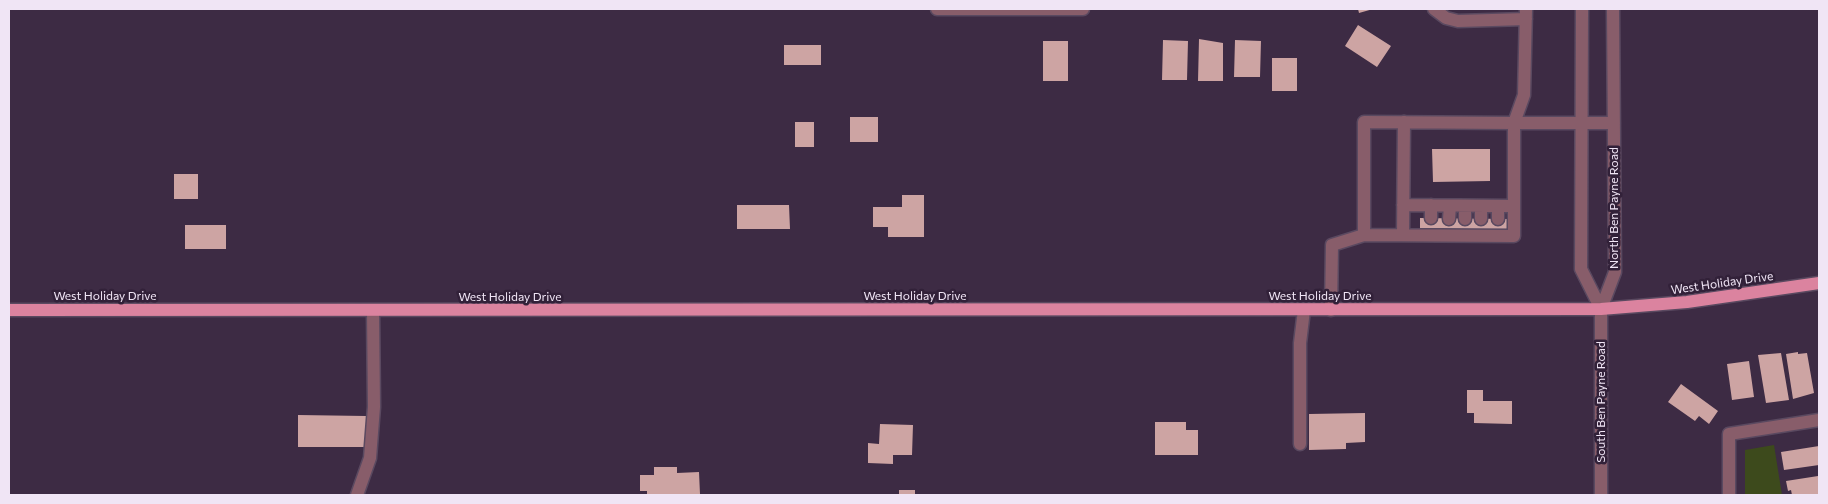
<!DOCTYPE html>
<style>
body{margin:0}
#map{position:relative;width:1828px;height:504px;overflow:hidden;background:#3d2b44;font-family:Commissioner,sans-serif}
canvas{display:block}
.frame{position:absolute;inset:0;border:10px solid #f0e5f5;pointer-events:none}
</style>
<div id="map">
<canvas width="1828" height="504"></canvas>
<div class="frame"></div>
</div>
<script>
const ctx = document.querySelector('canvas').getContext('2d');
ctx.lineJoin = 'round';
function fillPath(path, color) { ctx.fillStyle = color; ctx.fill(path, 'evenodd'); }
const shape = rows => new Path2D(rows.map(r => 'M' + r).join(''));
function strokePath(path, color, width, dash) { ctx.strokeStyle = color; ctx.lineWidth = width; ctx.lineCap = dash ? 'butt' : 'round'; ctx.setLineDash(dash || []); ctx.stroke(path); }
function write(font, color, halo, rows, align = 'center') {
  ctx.font = font + ' Commissioner,sans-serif'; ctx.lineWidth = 5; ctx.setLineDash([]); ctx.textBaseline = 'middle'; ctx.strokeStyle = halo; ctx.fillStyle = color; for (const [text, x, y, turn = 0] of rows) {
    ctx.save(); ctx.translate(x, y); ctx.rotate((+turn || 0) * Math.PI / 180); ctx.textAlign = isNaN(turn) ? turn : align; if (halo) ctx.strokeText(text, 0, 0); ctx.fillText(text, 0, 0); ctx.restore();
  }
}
fillPath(shape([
 [1774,445,1782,495,1745,495,1745,450]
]), '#3d4a1c');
fillPath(shape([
 [1358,9,1373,9,1359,13],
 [1358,25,1391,46,1377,67,1345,46],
 [1199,39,1223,43,1223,81,1198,81],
 [1163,40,1188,41,1187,80,1162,80],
 [1235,40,1261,41,1260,77,1234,77],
 [1043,41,1068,41,1068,81,1043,81],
 [784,45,821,45,821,65,784,65],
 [1272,58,1297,58,1297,91,1272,91],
 [850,117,878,117,878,142,850,142],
 [795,122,814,122,814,147,795,147],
 [1432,149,1490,149,1490,181,1433,182],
 [174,174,198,174,198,199,174,199],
 [902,195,924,195,924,237,888,237,888,227,873,227,873,207,902,207],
 [737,205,789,205,790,229,737,229],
 [1420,218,1511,219,1511,230,1420,230],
 [185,225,226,225,226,249,185,249],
 [1798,352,1798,354,1807,353,1814,393,1793,399,1786,354],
 [1781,353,1789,400,1766,403,1758,355],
 [1749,361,1754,397,1732,400,1727,364],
 [1681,384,1718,411,1709,424,1699,416,1695,421,1668,402],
 [1467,390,1483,390,1483,401,1512,401,1512,424,1474,423,1474,413,1467,413],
 [1365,413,1365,442,1346,443,1346,449,1309,450,1309,414],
 [298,415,366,416,366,447,298,447],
 [1155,422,1186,422,1186,430,1198,430,1198,455,1155,455],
 [880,424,913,425,912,455,893,455,893,464,868,463,868,443,879,444],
 [1819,446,1819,465,1784,470,1781,452],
 [654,467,677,467,677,473,699,472,700,494,647,495,647,491,640,491,640,475,654,475],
 [1818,476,1819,495,1792,495,1791,490,1788,491,1786,481],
 [899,490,915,490,915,495,899,495]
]), '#cda4a3');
const minor = shape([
 [937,9,1083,9],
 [1434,9,1446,18,1458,21,1526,19],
 [1526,9,1524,95,1514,123,1614,123],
 [1582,9,1581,269,1601,309],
 [1403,205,1514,206],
 [1481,206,1481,219],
 [1498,206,1498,219],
 [1431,218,1431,205],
 [1449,219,1450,206],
 [1465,219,1465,206],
 [1403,235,1404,122],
 [1331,310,1332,245,1364,235,1514,236,1514,123,1364,122,1364,235],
 [1300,444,1300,343,1304,310],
 [357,495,370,458,374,407,373,311],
 [1601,495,1601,309,1615,272,1613,9],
 [1729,495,1729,434,1819,420]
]);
const major = shape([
 [9,310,1601,309,1687,302,1819,283]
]);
strokePath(minor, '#5a4960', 15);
strokePath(major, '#5a4960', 15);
strokePath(minor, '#885d6a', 12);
strokePath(major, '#db839f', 12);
write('12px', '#f0e5f5', '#322139', [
 ["North Ben Payne Road",1614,208,-90],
 ["West Holiday Drive",1722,283,-8],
 ["West Holiday Drive",105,296],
 ["West Holiday Drive",915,296],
 ["West Holiday Drive",1320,296],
 ["West Holiday Drive",510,297],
 ["South Ben Payne Road",1601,402,-90]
]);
</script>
